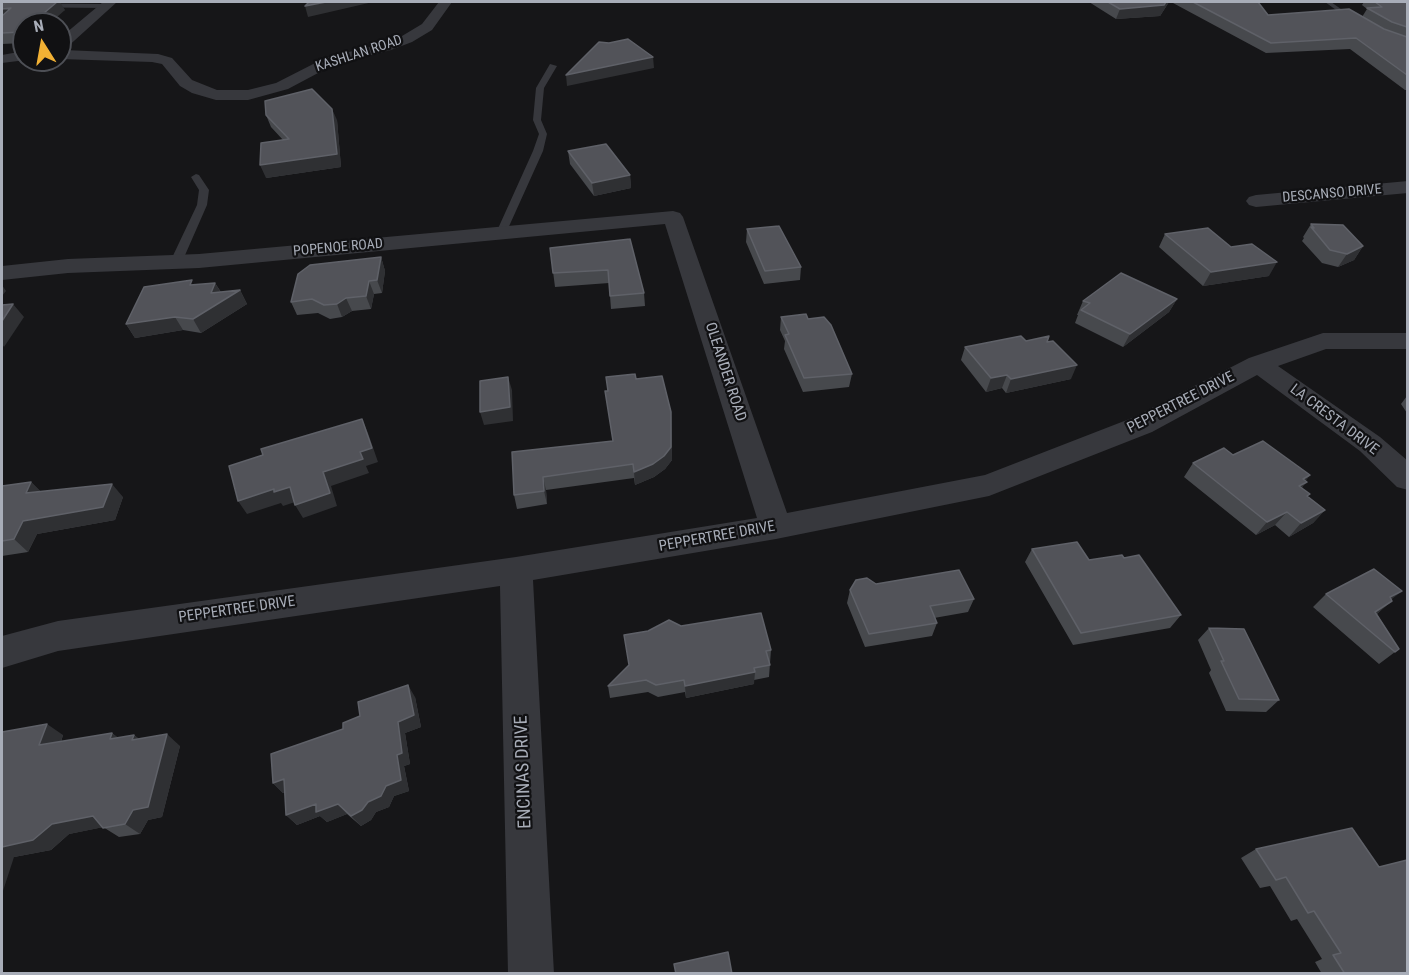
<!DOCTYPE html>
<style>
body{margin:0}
#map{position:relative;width:1409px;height:975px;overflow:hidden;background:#161618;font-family:"Roboto Condensed",sans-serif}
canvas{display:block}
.frame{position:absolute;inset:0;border:3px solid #a8adb8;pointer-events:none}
.north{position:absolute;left:12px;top:12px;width:60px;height:60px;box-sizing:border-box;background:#111113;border:2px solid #4d4f55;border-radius:50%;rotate:349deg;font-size:16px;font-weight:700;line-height:24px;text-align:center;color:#a8adb8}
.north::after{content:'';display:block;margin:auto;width:21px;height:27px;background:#f2b134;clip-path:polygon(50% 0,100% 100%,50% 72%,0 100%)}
</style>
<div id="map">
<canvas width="1409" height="975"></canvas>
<div class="frame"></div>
<div class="north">N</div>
</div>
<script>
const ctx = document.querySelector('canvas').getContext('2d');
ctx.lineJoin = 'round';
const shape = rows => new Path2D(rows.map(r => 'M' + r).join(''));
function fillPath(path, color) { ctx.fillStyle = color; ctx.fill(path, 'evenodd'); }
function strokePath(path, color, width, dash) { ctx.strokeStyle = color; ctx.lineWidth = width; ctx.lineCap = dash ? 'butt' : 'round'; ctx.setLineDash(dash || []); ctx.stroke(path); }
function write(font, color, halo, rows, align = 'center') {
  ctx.font = font + ' "Roboto Condensed",sans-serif'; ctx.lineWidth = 4.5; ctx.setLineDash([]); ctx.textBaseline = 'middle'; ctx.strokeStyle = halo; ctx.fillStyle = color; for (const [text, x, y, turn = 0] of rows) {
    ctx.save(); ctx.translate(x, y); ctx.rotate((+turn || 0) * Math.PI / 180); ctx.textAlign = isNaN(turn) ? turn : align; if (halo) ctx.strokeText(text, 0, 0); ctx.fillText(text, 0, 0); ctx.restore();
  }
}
fillPath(shape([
 [1325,2,1331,2,1355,19,1350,20,1325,2],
 [2,3,105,4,108,6,105,8,2,7,2,3],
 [550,64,557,66,544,88,541,120,547,134,543,151,506,233,501,236,497,235,496,233,533,151,539,134,533,120,536,88,550,64],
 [196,174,199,175,209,190,207,205,182,262,176,265,170,262,197,205,199,190,191,177,196,174]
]), '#37383d');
fillPath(shape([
 [103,2,117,2,64,50,158,54,172,58,192,80,217,90,248,90,276,83,325,58,381,44,402,36,422,24,439,2,452,2,432,30,412,42,391,50,335,64,288,89,248,100,216,100,192,93,180,86,162,64,152,62,60,59,60,38,103,2],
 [24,51,24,60,26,60,2,63,2,55,24,51],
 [1408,181,1408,193,1256,207,1249,205,1246,201,1249,197,1256,195,1408,181],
 [673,211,680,213,683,217,787,513,985,475,1132,418,1249,358,1323,333,1408,333,1408,349,1326,349,1278,366,1380,437,1408,461,1408,490,1397,487,1360,451,1257,375,1152,432,989,496,776,539,533,580,554,974,508,974,500,586,58,651,2,668,2,636,58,621,516,557,757,518,665,224,199,268,68,273,2,280,2,266,68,259,199,254,673,211]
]), '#37383d');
fillPath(shape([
 [2,2,65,10,24,24,24,43,2,44],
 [1089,2,1169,2,1160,16,1116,19],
 [1174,2,1258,2,1268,15,1362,17,1367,9,1362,5,1364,2,1407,2,1407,90,1405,90,1350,49,1266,53,1173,3],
 [266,115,337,120,341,167,266,178,283,140,271,127],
 [568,151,630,175,631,188,594,196,570,164],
 [1311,224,1363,246,1354,260,1338,267,1322,263,1302,241,1304,238,1303,237],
 [747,229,801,267,800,280,764,284,746,242],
 [1165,234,1269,276,1203,286,1159,247],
 [630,239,644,293,645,306,611,309,609,283,555,287,550,248],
 [381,257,385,271,382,293,374,294,371,309,352,311,342,317,330,319,318,313,297,315,291,302],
 [215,283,221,292,240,290,247,304,201,333,183,330,135,338,126,324,195,285],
 [1177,299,1169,312,1123,347,1075,323,1078,315,1077,315,1083,301],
 [781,317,808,319,852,374,849,387,803,392,784,349,785,341,780,330],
 [1047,342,1071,379,1006,393,1002,388,986,392,961,360,965,347],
 [606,377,636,379,671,412,672,460,665,469,654,477,635,485,634,478,546,490,547,504,517,509,514,495,512,452,613,441,605,391,608,391],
 [1407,396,1407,413,1401,404],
 [1233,455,1310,475,1305,481,1302,488,1308,497,1325,510,1313,523,1289,537,1275,525,1256,535,1184,477,1193,463],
 [31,482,40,491,123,497,115,520,37,534,28,552,2,556,2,486],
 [1032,549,1089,560,1124,558,1181,615,1170,628,1073,645,1025,562],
 [876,584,974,599,968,612,934,618,937,623,932,636,865,647,847,603,850,590],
 [1326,594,1391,600,1377,614,1399,649,1379,664,1313,607],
 [681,626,771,650,769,677,754,680,754,684,686,698,685,692,658,697,648,692,610,698,608,686],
 [1209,628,1279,700,1266,712,1226,711,1209,673,1211,670,1198,640],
 [415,697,421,727,405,733,410,764,404,766,409,791,394,796,389,807,376,812,371,820,361,826,347,814,327,822,320,816,297,825,286,815,285,793,283,793,273,783,343,729],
 [2,732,63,735,61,742,112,733,118,738,134,735,139,739,180,746,162,817,148,820,140,834,119,837,103,827,69,834,51,850,14,857],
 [1256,849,1379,867,1407,860,1407,974,1322,974,1315,962,1322,959,1297,919,1291,921,1270,886,1260,888,1241,858]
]), '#47494d');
fillPath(shape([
 [57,2,60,2,65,10,49,24,31,24],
 [326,2,373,2,308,17,305,6],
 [1166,2,1169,2,1160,16,1116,19,1120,9],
 [11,8,2,20,2,9],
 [653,57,654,68,567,86,566,75],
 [332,109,337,120,341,167,266,178,260,165],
 [630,175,631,188,594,196,592,183],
 [1363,246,1354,260,1338,267,1347,254],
 [381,257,385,271,382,293,377,280],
 [1277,262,1269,276,1203,286,1211,272],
 [369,281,374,294,371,309,366,296],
 [215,283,223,296,240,290,247,304,201,333,193,319,211,293],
 [2,285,6,291,2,296],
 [346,298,352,311,342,317,337,304],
 [1177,299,1169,312,1123,347,1130,334],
 [13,304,24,317,4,347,2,344,2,321],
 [175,317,183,330,135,338,126,324],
 [1077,365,1071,379,1006,393,1011,379],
 [1007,375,1002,388,986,392,991,378],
 [508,377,512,390,513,421,484,425,480,412],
 [671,412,672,460,665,469,654,477,635,485,634,472],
 [362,419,368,433,378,462,366,466,369,473,331,486,337,506,303,518,295,505,323,472,360,452],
 [1310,475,1303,484,1307,482,1295,495,1303,479],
 [543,477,546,490,547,504,544,491],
 [31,482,44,495,26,493],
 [112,484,123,497,115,520,37,534,28,552,14,539,23,521],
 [290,487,298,501,283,506,281,503,247,514,238,501,274,489],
 [1325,510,1313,523,1289,537,1301,523],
 [1287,512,1275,525,1256,535,1267,522],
 [1402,591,1387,603,1390,597],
 [1392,601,1377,614,1361,625,1375,612],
 [755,672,754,684,686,698,685,686],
 [408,685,415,697,421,727,405,733,410,764,404,766,409,791,394,796,389,807,376,812,371,820,361,826,351,816,368,802,397,755,398,722],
 [47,724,63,735,56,756,39,745],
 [112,733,126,744,110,739],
 [167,734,180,746,162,817,148,820,140,834,125,824],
 [134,735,148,746,132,740],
 [284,779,294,790,283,793,273,783],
 [316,804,338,804,347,814,327,822,320,816,297,825,286,815],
 [93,816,109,826,69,834,51,850,14,857,2,894,2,847,52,824]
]), '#2f3033');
const building = shape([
 [2,2,57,2,31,24,24,24,24,30,21,32,2,33,2,16,11,8,2,9,2,2],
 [309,2,326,2,305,6,309,2],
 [1108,2,1166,2,1164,5,1120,9,1108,2],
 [1193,2,1258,2,1268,15,1349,9,1384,29,1407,37,1407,75,1356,38,1271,43,1193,2],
 [1375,2,1407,2,1407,27,1392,22,1367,8,1382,7,1375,2],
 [628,39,653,57,566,75,599,42,609,43,628,39],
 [312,89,332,109,337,154,260,165,261,143,289,139,266,115,265,101,312,89],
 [606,144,630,175,592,183,568,151,606,144],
 [1311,224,1343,225,1363,246,1347,254,1330,250,1311,227,1314,228,1311,224],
 [779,226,801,267,765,271,747,229,779,226],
 [1208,228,1231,247,1252,244,1277,262,1211,272,1165,234,1208,228],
 [630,239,644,293,610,296,608,270,553,273,550,248,630,239],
 [381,257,377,280,369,281,366,296,346,298,337,304,324,305,312,299,291,302,298,274,310,265,381,257],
 [1121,273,1177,299,1130,334,1081,310,1090,303,1083,301,1121,273],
 [192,280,190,285,215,283,211,293,240,290,193,319,175,317,126,324,144,287,192,280],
 [13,304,2,321,2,305,13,304],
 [806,314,808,319,824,317,831,325,852,374,804,378,785,335,789,334,781,317,806,314],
 [1021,336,1026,341,1049,336,1047,342,1053,341,1077,365,1011,379,1007,375,991,378,965,347,1021,336],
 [635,374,636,379,662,376,671,412,671,447,664,456,653,464,634,472,633,464,543,477,544,491,514,495,512,452,613,441,605,391,608,391,606,377,635,374],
 [508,377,510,407,480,412,480,381,508,377],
 [362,419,372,448,360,452,363,459,323,472,330,493,295,505,290,487,274,492,274,489,238,501,229,466,263,455,261,449,362,419],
 [1263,441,1310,475,1303,479,1307,482,1299,486,1310,494,1307,496,1325,510,1301,523,1287,512,1267,522,1193,463,1224,448,1233,455,1263,441],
 [31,482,26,493,112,484,103,507,23,521,14,539,2,541,2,486,31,482],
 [1077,542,1089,560,1122,555,1124,558,1139,555,1181,615,1081,633,1032,549,1077,542],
 [1374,569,1402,591,1390,597,1392,601,1375,612,1399,649,1395,652,1326,594,1374,569],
 [959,570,974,599,930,606,937,623,869,634,850,590,856,580,867,578,876,584,959,570],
 [761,613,771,650,766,651,770,665,754,668,755,672,685,686,684,680,656,685,646,680,608,686,629,665,624,635,648,631,669,620,681,626,761,613],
 [1209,628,1244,629,1279,700,1239,699,1221,661,1224,661,1209,628],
 [408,685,414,715,398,722,402,753,397,755,401,780,386,786,381,796,368,802,362,810,351,816,338,804,316,812,316,804,286,815,284,779,273,783,271,754,343,729,343,723,360,716,358,702,408,685],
 [47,724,39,745,112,733,110,739,134,735,132,740,167,734,148,807,133,810,125,824,103,828,93,816,52,824,33,840,2,847,2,732,47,724],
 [1352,828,1379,867,1407,860,1407,972,1400,974,1345,974,1333,955,1341,953,1314,911,1308,913,1286,877,1276,880,1256,849,1352,828],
 [728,952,732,974,676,974,674,964,728,952]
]);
fillPath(building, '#525359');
strokePath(building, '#5f6168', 1.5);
write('14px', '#a8adb8', '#111113', [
 ["KASHLAN ROAD",359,54,-18],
 ["DESCANSO DRIVE",1332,194,-5],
 ["POPENOE ROAD",338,248,-5]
]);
write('15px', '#a8adb8', '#111113', [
 ["OLEANDER ROAD",725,372,72],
 ["PEPPERTREE DRIVE",1181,403,-27],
 ["LA CRESTA DRIVE",1334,420,37],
 ["PEPPERTREE DRIVE",717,537,-10],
 ["PEPPERTREE DRIVE",237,610,-8]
]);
write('18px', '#a8adb8', '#111113', [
 ["ENCINAS DRIVE",524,772,-92]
]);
</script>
